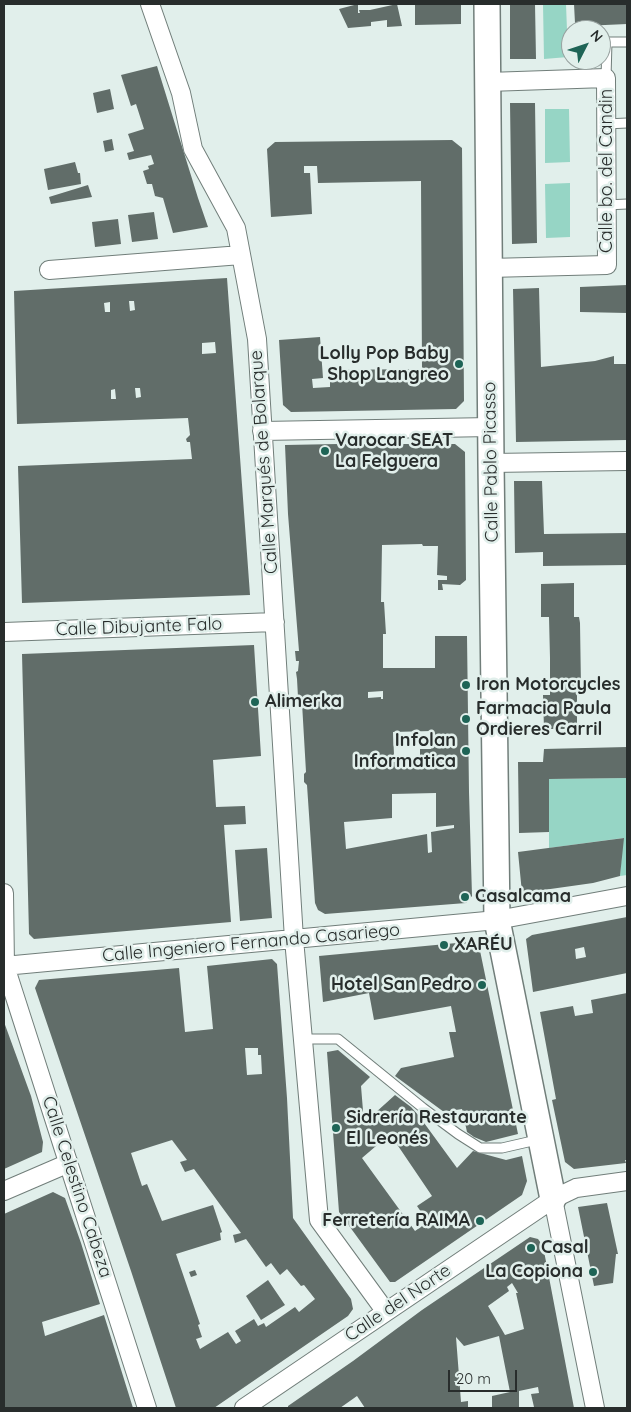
<!DOCTYPE html>
<meta charset="utf-8">
<style>
body{margin:0}
#map{position:relative;width:631px;height:1412px;overflow:hidden;background:#e1efeb;font-family:Quicksand,sans-serif}
canvas{display:block}
.frame{position:absolute;inset:0;border:5px solid #282d2c;pointer-events:none}
.north{position:absolute;left:561px;top:20px;width:50px;height:50px;box-sizing:border-box;background:#e1efeb;border:1px solid #97a19f;border-radius:50%;rotate:49deg;font-size:14px;font-weight:700;line-height:20px;text-align:center;color:#282d2c}
.north::after{content:'';display:block;margin:auto;width:18px;height:22px;background:#1e6456;clip-path:polygon(50% 0,100% 100%,50% 72%,0 100%)}
.scale{position:absolute;left:448px;top:1370px;width:69px;height:22px;box-sizing:border-box;border:2px solid #282d2c;border-top:0;padding-left:6px;font-size:15px;line-height:18px;white-space:nowrap;color:#282d2c;-webkit-text-stroke:4px #e1efeb;paint-order:stroke}
</style>
<div id="map">
<canvas width="631" height="1412"></canvas>
<div class="frame"></div>
<div class="north">N</div>
<div class="scale">20 m</div>
</div>
<script>
const ctx = document.querySelector('canvas').getContext('2d');
ctx.lineJoin = 'round';
function fillPath(path, color) { ctx.fillStyle = color; ctx.fill(path, 'evenodd'); }
const shape = rows => new Path2D(rows.map(r => 'M' + r).join(''));
function strokePath(path, color, width, dash) { ctx.strokeStyle = color; ctx.lineWidth = width; ctx.lineCap = dash ? 'butt' : 'round'; ctx.setLineDash(dash || []); ctx.stroke(path); }
function write(font, color, halo, rows, align = 'center') {
  ctx.font = font + ' Quicksand,sans-serif'; ctx.lineWidth = 5; ctx.setLineDash([]); ctx.textBaseline = 'middle'; ctx.strokeStyle = halo; ctx.fillStyle = color; for (const [text, x, y, turn = 0] of rows) {
    ctx.save(); ctx.translate(x, y); ctx.rotate((+turn || 0) * Math.PI / 180); ctx.textAlign = isNaN(turn) ? turn : align; if (halo) ctx.strokeText(text, 0, 0); ctx.fillText(text, 0, 0); ctx.restore();
  }
}
fillPath(shape([
 [543,4,566,4,568,57,544,59],
 [545,109,569,109,570,162,545,163],
 [570,183,570,237,546,238,545,184],
 [627,778,627,875,620,876,623,838,549,848,549,779]
]), '#96d5c5');
fillPath(shape([
 [358,4,358,13,360,13,359,10,370,10,397,4,402,26,387,27,387,20,371,22,371,26,348,28,339,9],
 [415,4,461,4,461,24,415,25],
 [510,4,535,4,536,59,510,59],
 [574,4,627,4,627,24,583,26,583,23,575,23],
 [157,66,198,198,208,227,173,233,163,198,155,196,152,184,147,184,143,171,149,169,148,166,154,164,151,155,129,160,127,153,134,151,128,134,144,129,136,104,131,106,121,75],
 [110,89,114,109,97,113,93,93],
 [510,103,535,103,537,243,512,244],
 [112,139,114,150,105,152,103,141],
 [452,140,462,148,464,401,456,409,291,412,283,405,279,340,320,337,323,378,312,379,313,388,330,387,330,370,422,369,421,181,318,183,317,166,304,166,304,173,310,173,312,214,271,217,267,149,275,142],
 [75,162,78,173,80,173,81,184,48,190,44,169],
 [88,185,92,197,51,204,49,197],
 [154,212,158,239,132,242,128,215],
 [118,219,121,244,95,247,92,222],
 [227,278,250,595,22,603,18,466,192,459,190,442,187,442,186,439,190,435,188,418,17,424,14,291],
 [129,301,134,301,135,310,130,311],
 [110,302,110,312,105,312,104,303],
 [215,342,216,353,202,354,202,343],
 [135,388,140,388,141,397,136,398],
 [115,389,116,399,111,399,111,390],
 [627,285,627,313,580,312,580,287],
 [539,288,541,367,595,361,614,356,614,364,627,364,627,440,516,442,513,289],
 [338,444,455,444,465,452,466,580,460,585,442,584,443,590,438,590,438,580,447,580,447,576,437,575,438,546,423,546,422,544,382,545,381,602,384,602,386,634,383,634,383,668,435,668,435,636,467,636,469,792,472,896,466,903,325,914,318,910,315,903,307,785,304,782,304,774,306,772,302,703,302,697,298,697,297,679,296,672,298,671,299,661,296,661,295,651,299,651,288,514,285,445],
 [383,691,383,699,381,699,381,697,368,698,368,692],
 [431,731,431,749,420,749,420,762,391,762,391,755,394,755,393,732],
 [436,793,436,827,454,825,454,828,431,832,432,852,428,853,427,834,346,849,344,822,392,818,392,794],
 [514,481,542,481,544,534,627,533,627,565,543,566,543,552,515,553],
 [574,583,574,617,579,617,580,623,581,688,577,688,577,729,544,729,543,695,550,695,550,658,549,617,541,617,541,584],
 [254,645,261,756,213,760,216,807,245,806,246,824,224,825,231,922,34,939,29,934,22,654],
 [627,747,627,778,549,779,549,832,519,833,518,762,543,762,544,749],
 [624,838,620,876,593,883,522,893,518,852],
 [267,848,272,918,240,921,235,850],
 [627,917,627,973,533,992,526,939,532,935],
 [584,947,586,957,576,959,575,949],
 [478,941,518,1134,486,1142,474,1137,467,1132,462,1109,444,1112,395,1076,401,1068,454,1057,449,1032,456,1032,451,1006,374,1020,369,993,323,1002,319,956],
 [272,959,277,964,287,1098,293,1218,351,1299,353,1309,348,1316,214,1408,176,1408,131,1271,35,988,39,980,179,968,185,1032,213,1029,207,966],
 [245,1048,258,1048,258,1055,261,1055,262,1074,247,1075],
 [172,1140,187,1160,180,1162,185,1172,194,1169,241,1233,233,1235,235,1243,246,1239,266,1267,271,1263,280,1275,287,1269,301,1286,304,1285,315,1299,299,1312,295,1307,266,1327,264,1323,258,1326,254,1319,235,1331,241,1341,236,1344,228,1332,200,1349,196,1339,202,1337,198,1325,200,1324,176,1254,221,1240,220,1233,222,1232,213,1205,162,1221,147,1184,142,1186,131,1153],
 [627,993,627,1113,626,1114,627,1160,625,1160,626,1163,574,1169,565,1162,552,1100,556,1099,540,1012,573,1006,575,1016,593,1013,591,1000],
 [4,1022,31,1096,43,1142,42,1152,4,1169],
 [338,1050,370,1077,361,1086,364,1123,395,1095,411,1107,419,1116,457,1168,473,1151,506,1160,522,1156,527,1181,522,1195,395,1282,390,1282,339,1212,327,1052],
 [390,1134,432,1196,417,1206,428,1222,415,1231,362,1158],
 [53,1192,65,1198,81,1243,100,1304,42,1322,45,1336,104,1315,133,1408,4,1408,4,1214],
 [607,1203,618,1254,616,1254,613,1283,594,1286,578,1207],
 [530,1237,538,1239,543,1246,574,1408,537,1408,536,1407,534,1407,531,1394,539,1393,538,1387,519,1391,519,1408,492,1408,492,1396,510,1392,499,1336,464,1346,456,1337,461,1402,468,1401,468,1408,365,1408,357,1396,340,1408,288,1408,288,1406,353,1361,422,1310],
 [512,1283,518,1293,516,1293,524,1329,505,1335,488,1306,509,1291,507,1287],
 [195,1270,197,1275,191,1277,189,1272],
 [268,1280,285,1305,261,1320,246,1296]
]), '#616d69');
const lane = shape([
 [606,78,607,42,627,42],
 [606,124,627,123],
 [606,205,627,204],
 [303,1039,338,1039,423,1108,458,1134,480,1148,502,1148,541,1139]
]);
const street = shape([
 [150,4,181,93,193,149,236,228,257,339,294,939,319,1220,386,1312],
 [488,82,606,78,607,265,489,268],
 [49,270,241,255],
 [262,431,491,427],
 [491,463,627,461],
 [4,632,275,622],
 [4,893,5,966,147,1408],
 [4,966,497,920,627,896],
 [4,1191,69,1163],
 [553,1199,595,1408],
 [244,1408,553,1199,576,1188,627,1181]
]);
const secondary = shape([
 [487,4,491,463,497,920,553,1199]
]);
strokePath(lane, '#717e7a', 11);
strokePath(street, '#717e7a', 20);
strokePath(secondary, '#717e7a', 28);
strokePath(lane, '#fff', 9);
strokePath(street, '#fff', 18);
strokePath(secondary, '#fff', 25);
for (const [x, y, r, color] of [
 [459,364,5,"#1e6456"],
 [325,451,5,"#1e6456"],
 [466,685,5,"#1e6456"],
 [255,702,5,"#1e6456"],
 [466,719,5,"#1e6456"],
 [466,751,5,"#1e6456"],
 [465,897,5,"#1e6456"],
 [444,945,5,"#1e6456"],
 [482,985,5,"#1e6456"],
 [336,1128,5,"#1e6456"],
 [480,1221,5,"#1e6456"],
 [531,1248,5,"#1e6456"],
 [593,1272,5,"#1e6456"]
]) { const dot = new Path2D(); dot.arc(x, y, r, 0, 2 * Math.PI); ctx.fillStyle = color; ctx.fill(dot); strokePath(dot, '#e1efeb', 2); }
write('18px', '#282d2c', '#e1efeb', [
 ["Calle bo. del Candin",607,171,-90],
 ["Calle Marqués de Bolarque",264,462,-94],
 ["Calle Pablo Picasso",491,462,-91],
 ["Calle Dibujante Falo",139,627,-2],
 ["Calle Ingeniero Fernando Casariego",251,943,-5],
 ["Calle Celestino Cabeza",77,1187,72],
 ["Calle del Norte",398,1303,-34]
]);
write('bold 18px', '#282d2c', '#e1efeb', [
 ["Lolly Pop Baby",449,354,"right"],
 ["Shop Langreo",449,375,"right"],
 ["Varocar SEAT",335,441],
 ["La Felguera",335,462],
 ["Iron Motorcycles",476,685],
 ["Alimerka",265,702],
 ["Farmacia Paula",476,709],
 ["Ordieres Carril",476,730],
 ["Infolan",456,741,"right"],
 ["Informatica",456,762,"right"],
 ["Casalcama",475,897],
 ["XARÉU",454,945],
 ["Hotel San Pedro",472,985,"right"],
 ["Sidrería Restaurante",346,1118],
 ["El Leonés",346,1139],
 ["Ferretería RAIMA",470,1221,"right"],
 ["Casal",541,1248],
 ["La Copiona",583,1272,"right"]
], 'left');
</script>
